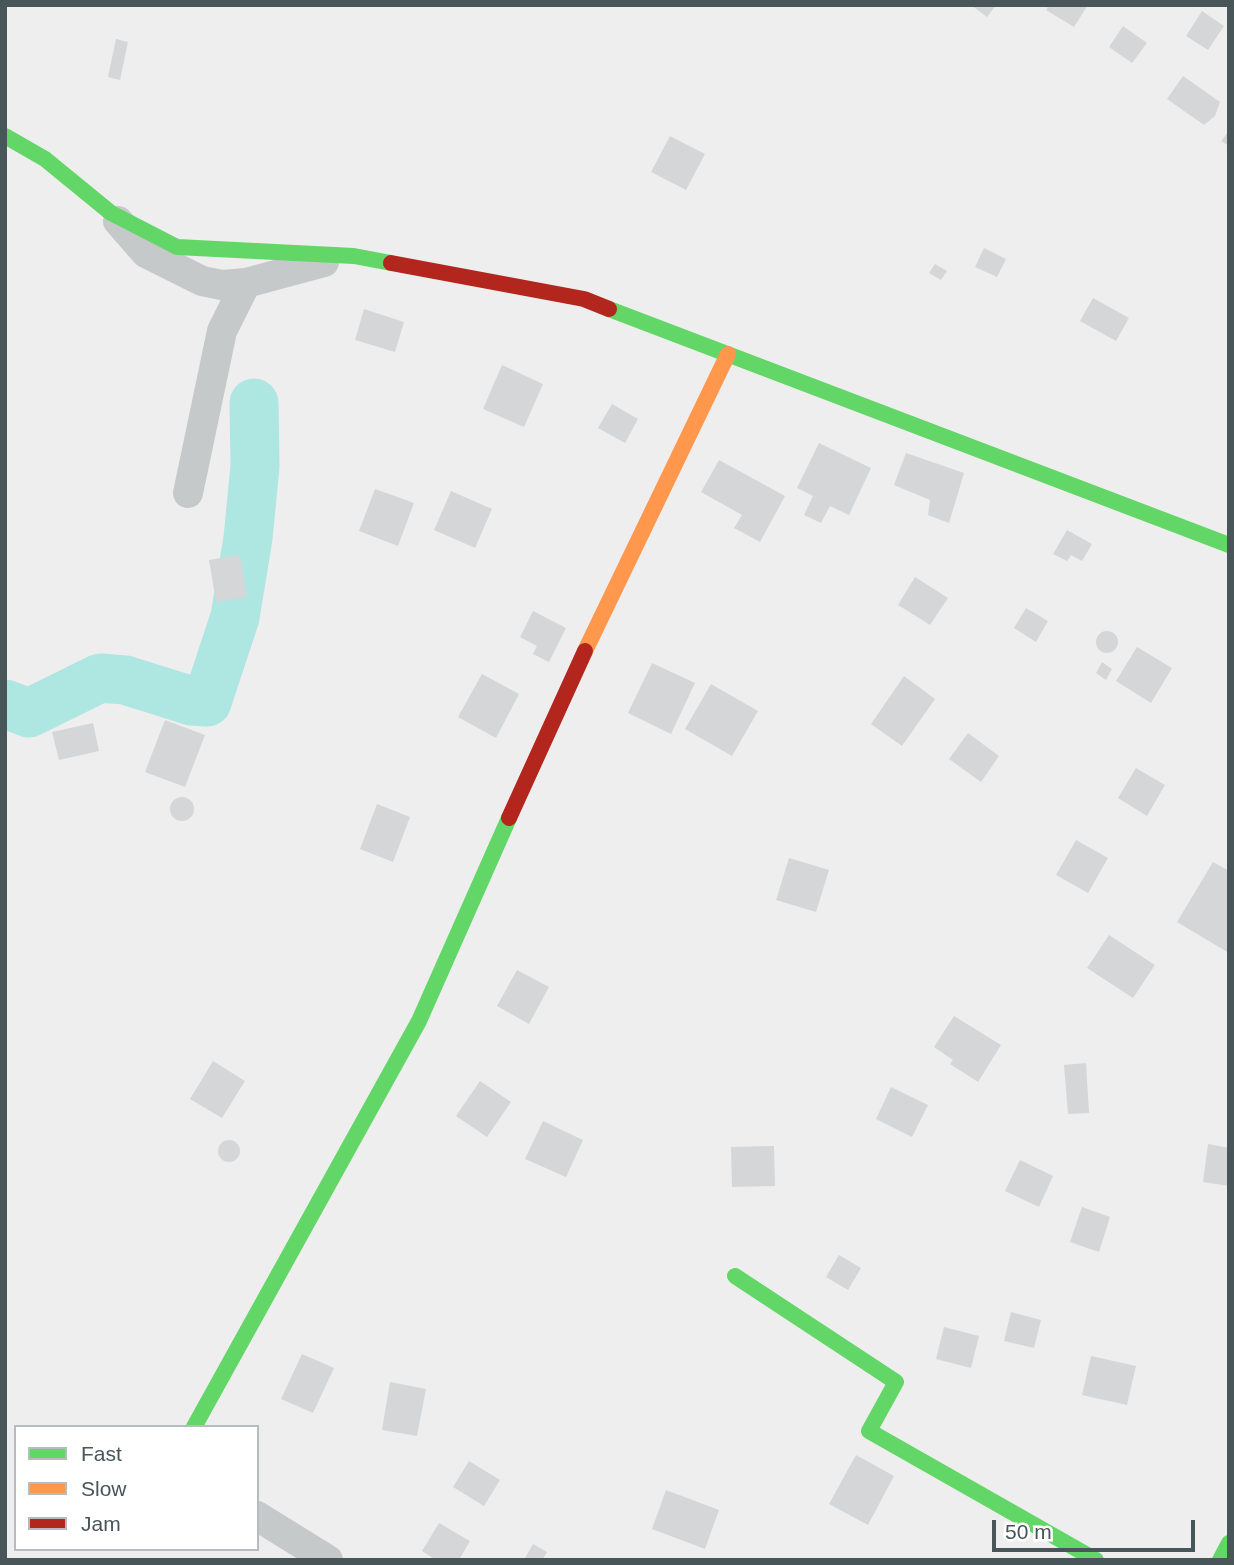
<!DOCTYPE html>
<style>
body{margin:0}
#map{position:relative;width:1234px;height:1565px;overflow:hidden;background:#efeeee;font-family:Arial,sans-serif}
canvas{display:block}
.frame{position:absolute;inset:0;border:7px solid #485559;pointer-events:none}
.legend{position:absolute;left:14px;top:1425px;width:245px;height:126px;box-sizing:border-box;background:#fff;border:2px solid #b6bbbd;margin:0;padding:9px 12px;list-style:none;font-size:21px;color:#485559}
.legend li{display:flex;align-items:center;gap:14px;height:35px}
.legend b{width:35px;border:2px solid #b6bbbd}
.scale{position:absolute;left:992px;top:1520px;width:203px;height:32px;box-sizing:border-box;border:4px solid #485559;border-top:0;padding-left:9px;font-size:21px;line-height:24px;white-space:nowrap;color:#485559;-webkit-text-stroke:5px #fff;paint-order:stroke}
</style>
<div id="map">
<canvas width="1234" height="1565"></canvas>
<div class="frame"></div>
<ul class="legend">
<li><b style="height:9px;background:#63d668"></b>Fast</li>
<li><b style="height:9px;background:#ff974d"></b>Slow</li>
<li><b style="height:9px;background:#b3261e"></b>Jam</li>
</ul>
<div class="scale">50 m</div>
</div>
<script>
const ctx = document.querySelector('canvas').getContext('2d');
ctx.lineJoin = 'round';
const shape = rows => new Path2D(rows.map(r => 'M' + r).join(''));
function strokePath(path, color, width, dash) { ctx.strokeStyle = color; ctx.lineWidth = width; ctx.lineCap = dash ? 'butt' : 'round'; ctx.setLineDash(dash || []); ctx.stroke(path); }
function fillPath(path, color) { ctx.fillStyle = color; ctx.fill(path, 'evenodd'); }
strokePath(shape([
 [5,704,29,713,100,678,125,680,192,701,207,702,235,617,248,538,255,466,254,403]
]), '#aee6e2', 49);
fillPath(shape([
 [971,5,996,5,987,17],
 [1049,5,1088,5,1074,27,1046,10],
 [1202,11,1224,26,1208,50,1186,36],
 [1123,26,1147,43,1132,63,1109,47],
 [116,39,128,42,120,80,108,77],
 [1183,76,1220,102,1215,116,1204,125,1167,99],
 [1229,131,1229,146,1221,141],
 [670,136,705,154,686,190,651,172],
 [984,248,1006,259,997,277,975,267],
 [935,264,947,271,941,280,929,273],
 [1093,298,1129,318,1116,341,1080,321],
 [364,309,404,322,395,352,355,340],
 [502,365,543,384,524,427,483,409],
 [612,404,638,419,625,443,598,428],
 [819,443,871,468,849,515,830,506,821,523,804,515,813,496,797,488],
 [906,453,964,473,949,523,928,515,930,500,894,485],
 [719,460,785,496,760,542,734,528,742,515,701,492],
 [375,489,414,503,398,546,359,531],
 [451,491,492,509,475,548,434,530],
 [1067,530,1092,544,1082,561,1071,555,1067,561,1053,554],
 [240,555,247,597,216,602,209,560],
 [915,577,948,598,930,625,898,605],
 [1026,608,1048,621,1036,642,1014,628],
 [533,611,566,628,549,662,533,654,537,646,520,637],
 '1096 642a11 11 0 1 1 22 0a11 11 0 1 1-22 0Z',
 [1137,647,1172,668,1151,703,1116,681],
 [1102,662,1112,669,1106,680,1096,673],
 [652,663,695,683,671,734,628,713],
 [482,674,519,694,496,738,458,717],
 [904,676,935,699,902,746,871,724],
 [711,684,758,711,732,756,685,729],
 [165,720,205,735,185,787,145,772],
 [93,723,99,751,59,760,52,732],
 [968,733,999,756,981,782,949,759],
 [1136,768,1165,785,1147,816,1118,798],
 '170 809a12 12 0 1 1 24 0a12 12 0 1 1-24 0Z',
 [377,804,410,817,393,862,360,849],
 [1076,840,1108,858,1088,893,1056,875],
 [789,858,829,870,816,912,776,900],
 [1213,862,1229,871,1229,953,1177,922],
 [1109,935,1155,965,1133,998,1087,968],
 [517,970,549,987,529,1024,497,1006],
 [954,1016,1001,1045,978,1082,950,1064,953,1060,934,1047],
 [213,1061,245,1081,222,1118,190,1099],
 [1086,1063,1089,1113,1068,1114,1064,1065],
 [480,1081,511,1102,487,1137,456,1116],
 [891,1087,928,1105,912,1137,876,1119],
 [543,1121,583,1140,566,1177,525,1159],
 '218 1151a11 11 0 1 1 22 0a11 11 0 1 1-22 0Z',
 [1208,1144,1229,1148,1229,1186,1203,1182],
 [774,1146,775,1186,732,1187,731,1147],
 [1020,1160,1053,1176,1039,1207,1005,1191],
 [1082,1207,1110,1217,1099,1252,1070,1242],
 [839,1255,861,1268,848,1290,826,1277],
 [1011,1312,1041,1320,1034,1348,1004,1341],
 [944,1327,979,1336,971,1368,936,1359],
 [302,1354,334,1368,313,1413,281,1399],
 [1091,1356,1136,1366,1127,1405,1082,1395],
 [390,1382,426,1389,417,1436,382,1430],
 [856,1455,894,1476,868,1525,829,1504],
 [469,1461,500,1480,484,1506,453,1487],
 [666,1490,719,1510,705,1549,652,1529],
 [439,1523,470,1541,459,1560,436,1560,422,1551],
 [533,1544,547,1552,542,1560,524,1560]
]), '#d5d6d7');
strokePath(shape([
 [118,221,146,253,202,281,222,285,246,283,324,262],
 [188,493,222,331,246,283],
 [257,1516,328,1560]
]), '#c6c9ca', 30);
strokePath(shape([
 [5,136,45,159,111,213,177,247,354,256,391,263],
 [609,309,1229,545],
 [735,1276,896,1382,869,1431,1096,1560],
 [194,1427,419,1021,509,818],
 [1220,1560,1229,1543]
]), '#63d668', 16);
strokePath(shape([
 [585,651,728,354]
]), '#ff974d', 16);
strokePath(shape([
 [391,263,584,299,609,309],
 [509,818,585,651]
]), '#b3261e', 16);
</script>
